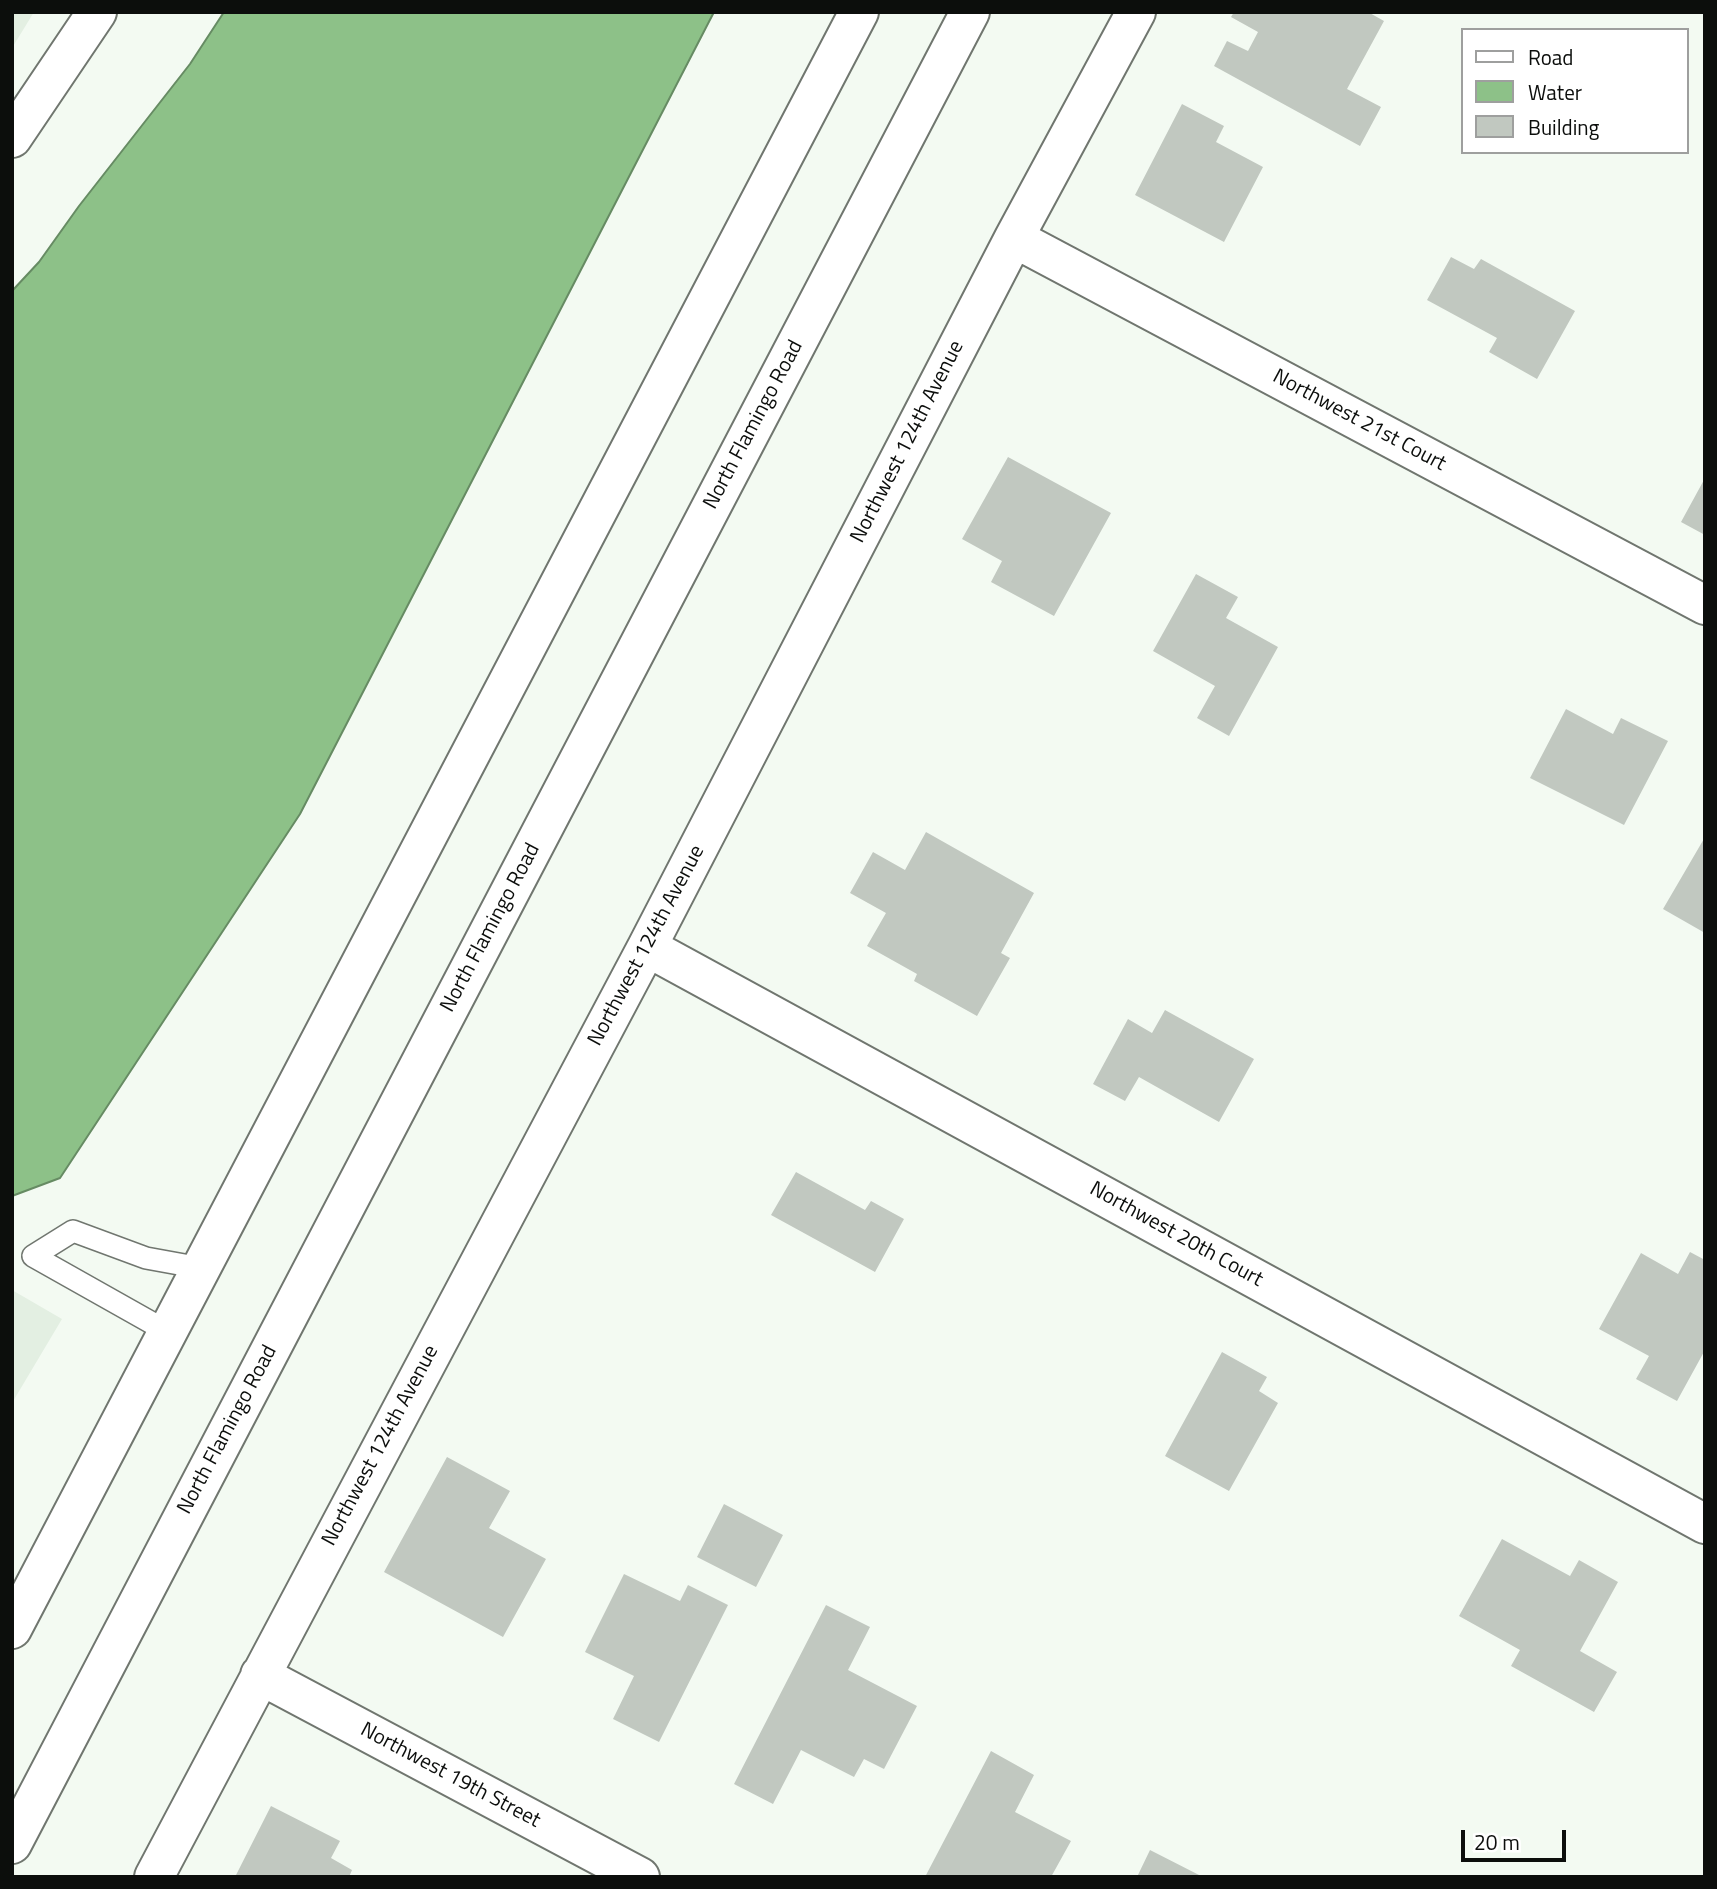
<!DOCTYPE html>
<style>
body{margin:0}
#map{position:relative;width:1717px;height:1889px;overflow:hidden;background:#f3faf2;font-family:"Titillium Web",sans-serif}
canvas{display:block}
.frame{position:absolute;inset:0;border:14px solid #0c0e0c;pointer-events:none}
.legend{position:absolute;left:1461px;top:28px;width:228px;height:126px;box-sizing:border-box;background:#fff;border:2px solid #9e9f9e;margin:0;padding:9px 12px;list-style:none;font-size:21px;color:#0c0e0c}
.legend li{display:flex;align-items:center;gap:14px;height:35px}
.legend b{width:35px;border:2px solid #9e9f9e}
.scale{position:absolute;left:1461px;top:1830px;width:105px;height:32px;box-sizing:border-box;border:4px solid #0c0e0c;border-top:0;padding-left:9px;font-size:21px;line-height:24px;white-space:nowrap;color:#0c0e0c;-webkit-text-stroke:5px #fff;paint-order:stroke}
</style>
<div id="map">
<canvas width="1717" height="1889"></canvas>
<div class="frame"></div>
<ul class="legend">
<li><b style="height:9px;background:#fff"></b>Road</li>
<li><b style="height:19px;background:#8dc188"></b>Water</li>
<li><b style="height:19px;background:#c1c8c0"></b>Building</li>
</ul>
<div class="scale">20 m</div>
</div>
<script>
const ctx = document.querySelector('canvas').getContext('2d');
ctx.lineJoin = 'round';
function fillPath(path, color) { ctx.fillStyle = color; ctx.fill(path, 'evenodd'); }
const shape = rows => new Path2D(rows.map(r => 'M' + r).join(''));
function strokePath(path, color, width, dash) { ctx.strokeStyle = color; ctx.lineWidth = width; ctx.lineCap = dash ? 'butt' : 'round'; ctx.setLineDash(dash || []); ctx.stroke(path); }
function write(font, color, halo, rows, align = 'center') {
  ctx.font = font + ' "Titillium Web",sans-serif'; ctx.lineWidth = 6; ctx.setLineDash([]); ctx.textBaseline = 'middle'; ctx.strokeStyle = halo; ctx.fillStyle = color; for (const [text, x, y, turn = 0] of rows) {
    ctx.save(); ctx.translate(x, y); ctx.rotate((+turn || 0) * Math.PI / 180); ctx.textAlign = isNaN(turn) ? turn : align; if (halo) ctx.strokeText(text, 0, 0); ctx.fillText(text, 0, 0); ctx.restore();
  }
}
fillPath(shape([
 [12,12,34,12,12,48],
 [12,1290,62,1319,12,1403]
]), '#e3efe2');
const water = shape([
 [224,12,714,12,300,814,60,1178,12,1196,12,291,39,262,79,206,190,64,224,12]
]);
fillPath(water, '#8dc188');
strokePath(water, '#668b63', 2);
fillPath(shape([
 [1234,12,1368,12,1384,21,1347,89,1381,107,1360,146,1214,66,1227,41,1248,51,1258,32,1231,17],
 [1182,104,1224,126,1216,142,1263,167,1224,242,1135,195],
 [1451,257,1474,269,1481,259,1575,311,1537,379,1489,352,1497,338,1427,300],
 [1008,457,1111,513,1054,616,991,582,1002,561,962,539],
 [1705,478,1705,535,1681,522],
 [1196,574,1238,597,1226,618,1278,647,1229,736,1197,718,1215,686,1153,651],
 [1566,709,1613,734,1621,718,1668,741,1624,825,1530,778],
 [926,832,1034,893,1001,953,1010,958,977,1016,914,981,917,974,867,946,886,913,850,893,873,852,905,870],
 [1705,837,1705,933,1663,909],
 [1165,1010,1254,1059,1219,1122,1139,1077,1125,1101,1093,1084,1128,1019,1152,1033],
 [796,1172,865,1210,871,1201,904,1219,875,1272,771,1215],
 [1690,1252,1705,1260,1705,1350,1677,1401,1636,1379,1649,1356,1599,1329,1641,1253,1678,1274],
 [1222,1352,1267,1377,1259,1391,1278,1403,1229,1491,1165,1456],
 [447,1457,510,1491,489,1528,546,1559,503,1637,384,1572],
 [724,1504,783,1535,756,1587,697,1557],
 [1502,1539,1570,1576,1579,1560,1618,1582,1580,1651,1617,1672,1594,1712,1511,1666,1520,1650,1459,1616],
 [624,1574,680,1601,688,1585,728,1605,659,1742,613,1719,634,1676,585,1652],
 [826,1605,870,1627,848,1670,917,1706,884,1769,864,1759,854,1777,801,1750,773,1804,734,1784],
 [991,1751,1034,1775,1015,1812,1071,1841,1051,1877,925,1877],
 [271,1806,340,1841,331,1858,352,1870,349,1877,235,1877],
 [1150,1850,1203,1877,1137,1877]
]), '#c1c8c0');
const service = shape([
 [168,1332,33,1256,73,1231,146,1258,201,1268]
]);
const minor = shape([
 [12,138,97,12],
 [1014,238,1705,605],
 [647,947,1705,1524],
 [260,1675,640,1877],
 [154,1877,647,947,1014,238,1136,12]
]);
const trunk = shape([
 [12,1629,859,12],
 [12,1844,970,12]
]);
strokePath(service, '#70766f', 24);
strokePath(minor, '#70766f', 42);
strokePath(trunk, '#70766f', 42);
strokePath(service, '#fff', 21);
strokePath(minor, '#fff', 38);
strokePath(trunk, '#fff', 38);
write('21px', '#0c0e0c', '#fff', [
 ["Northwest 21st Court",1359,421,28],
 ["North Flamingo Road",754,425,-62],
 ["Northwest 124th Avenue",908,442,-63],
 ["North Flamingo Road",491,928,-62],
 ["Northwest 124th Avenue",647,946,-62],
 ["Northwest 20th Court",1176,1235,29],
 ["North Flamingo Road",228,1430,-62],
 ["Northwest 124th Avenue",381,1446,-62],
 ["Northwest 19th Street",450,1776,28]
]);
</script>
